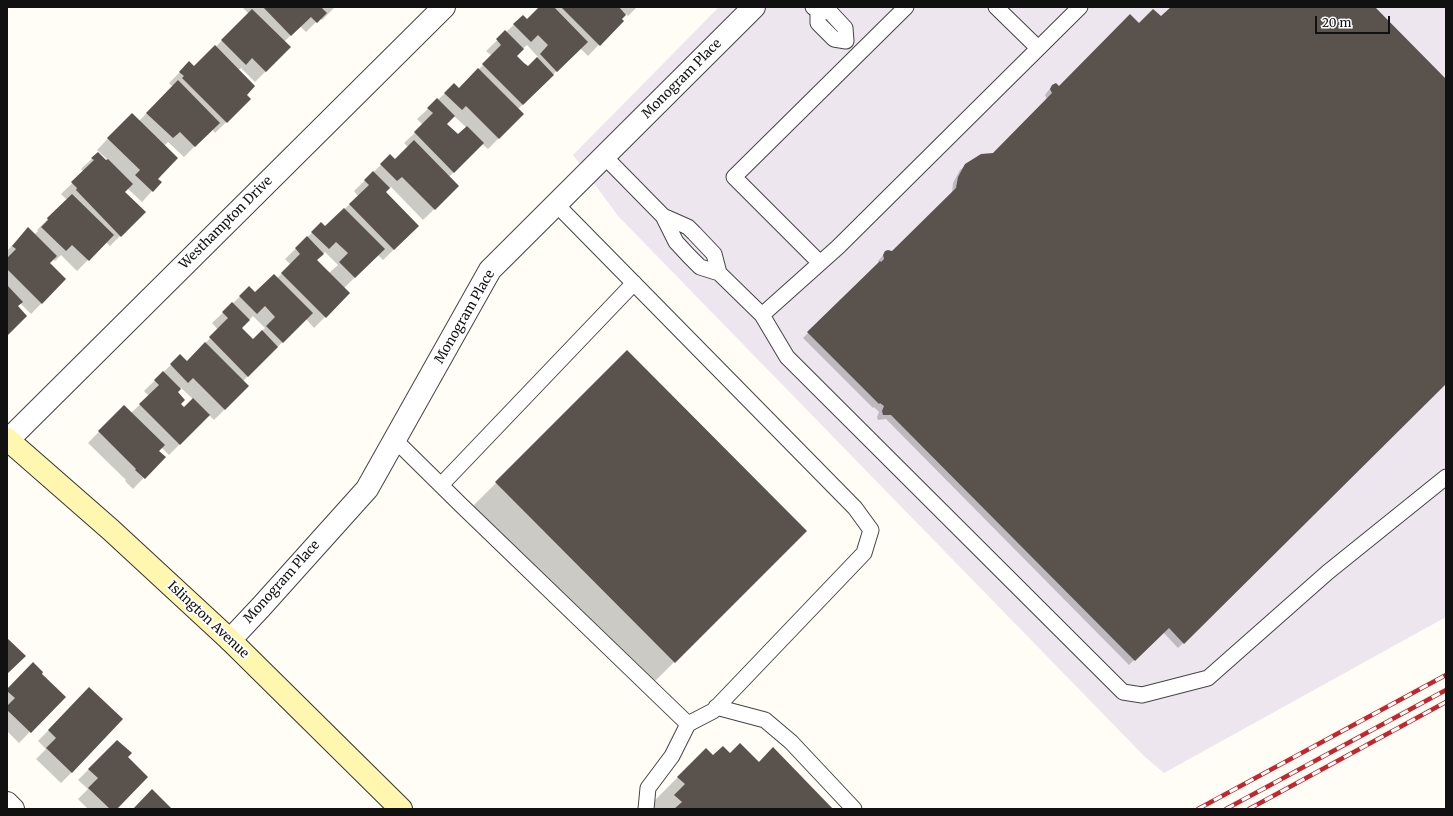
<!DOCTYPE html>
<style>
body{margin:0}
#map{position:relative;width:1453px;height:816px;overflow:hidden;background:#fffdf5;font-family:Merriweather,serif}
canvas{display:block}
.frame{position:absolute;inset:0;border:8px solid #111;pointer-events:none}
.scale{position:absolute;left:1315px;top:16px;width:75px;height:18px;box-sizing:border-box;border:2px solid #111;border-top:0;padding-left:5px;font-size:12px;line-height:14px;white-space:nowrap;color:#111;-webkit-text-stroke:3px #fff;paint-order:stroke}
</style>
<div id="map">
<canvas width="1453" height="816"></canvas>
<div class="frame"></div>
<div class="scale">20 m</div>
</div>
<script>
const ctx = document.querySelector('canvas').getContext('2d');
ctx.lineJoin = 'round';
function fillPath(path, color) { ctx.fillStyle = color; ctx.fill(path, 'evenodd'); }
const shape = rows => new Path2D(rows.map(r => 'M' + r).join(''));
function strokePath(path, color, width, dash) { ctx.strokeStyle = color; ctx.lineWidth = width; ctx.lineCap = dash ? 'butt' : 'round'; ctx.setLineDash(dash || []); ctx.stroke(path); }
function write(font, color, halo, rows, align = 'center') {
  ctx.font = font + ' Merriweather,serif'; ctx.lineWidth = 4; ctx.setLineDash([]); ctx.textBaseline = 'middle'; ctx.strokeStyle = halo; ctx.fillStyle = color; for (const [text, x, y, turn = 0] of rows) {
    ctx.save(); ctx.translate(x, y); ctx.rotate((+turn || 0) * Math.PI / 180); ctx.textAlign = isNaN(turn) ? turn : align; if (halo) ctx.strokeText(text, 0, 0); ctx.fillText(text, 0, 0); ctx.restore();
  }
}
fillPath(shape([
 [719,7,1446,7,1446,617,1164,773,1145,757,618,216,573,155]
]), '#eee6ef');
fillPath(shape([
 [242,7,335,7,322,20,320,18,306,32,300,26,284,42,290,47,255,82,241,68,238,70,245,95,250,99,215,133,212,129,184,157,168,142,164,146,157,179,152,191,142,202,127,188,124,192,144,212,110,246,106,242,77,271,61,255,55,261,53,259,49,263,65,279,31,314,20,303,17,307,7,335,7,251,28,229,34,235,38,231,37,230,67,200,61,194,84,172,81,169,98,153,106,161,108,160,97,150,121,125,139,121,173,87,169,83,189,63,194,68,249,14],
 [540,7,637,7,628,16,626,14,621,20,622,21,588,56,580,48,518,109,523,114,488,149,482,144,449,177,458,186,423,220,391,187,385,192,407,237,383,260,378,255,344,288,349,293,314,328,306,319,243,381,248,386,214,420,209,415,169,455,161,447,158,451,164,457,133,489,125,481,126,480,88,443,124,406,131,413,149,396,144,391,180,356,187,362,218,330,212,323,249,288,255,294,277,278,291,265,285,259,321,224,325,228,358,196,354,191,390,156,395,160,408,147,404,143,423,125,417,119,454,85,458,90,492,56,486,51,523,16,527,20],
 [527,45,538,57,528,67,515,56],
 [454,116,467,128,458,136,446,124],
 [325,252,338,265,329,273,316,260],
 [253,316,265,328,253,340,241,328],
 [181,388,193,399,184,408,180,404,176,393],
 [1172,7,1373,7,1446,80,1446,383,1178,648,1163,632,1129,665,886,419,878,420,877,417,879,412,874,407,873,408,803,338,879,263,878,261,886,252,892,253,952,194,953,183,960,170,966,165,993,154,1047,99,1045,95,1052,86,1059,87,1139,24,1161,18],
 [627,352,806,531,647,689,469,510],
 [40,674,64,697,19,743,7,731,7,690],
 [79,699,72,772,61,783,36,759,46,749,38,741],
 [117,741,127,757,115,809,88,809,78,799,88,789,78,780],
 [730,754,759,763,832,809,646,809,678,777,713,757]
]), '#0003');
fillPath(shape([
 [263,7,321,7,327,13,317,23,311,17,291,36],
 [539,7,554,7,588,42,557,72,540,54,548,45,538,35,531,42,513,24,523,15,527,19],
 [561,7,619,7,626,15,622,19,624,21,600,46],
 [1171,7,1375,7,1446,79,1446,384,1184,644,1169,628,1135,661,891,415,883,415,882,411,884,406,880,403,879,404,807,332,880,261,881,262,884,259,883,255,885,251,888,250,892,251,956,188,958,177,965,164,981,154,993,153,1052,93,1050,89,1052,85,1056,83,1059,86,1130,14,1139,23,1153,9,1161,16],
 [252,9,291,47,266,72,252,58,246,65,221,40],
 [505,30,524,49,517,56,524,63,528,66,537,57,554,75,523,105,482,64,501,45,496,39],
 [215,45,255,86,247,95,251,99,227,123,182,78,184,76,179,72,189,61,194,66],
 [478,68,524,114,499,139,466,106,462,110,444,93,454,83,459,88],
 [178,80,220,123,195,147,180,132,173,138,146,113],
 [437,98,455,116,447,124,458,134,467,126,484,143,454,173,414,132,433,113,427,108],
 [132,113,178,158,158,179,162,182,153,192,135,175,140,170,107,138],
 [414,140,459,186,435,210,402,177,397,181,380,164,390,154,395,159],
 [98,152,106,160,108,159,133,184,125,192,146,212,121,237,76,190,77,188,71,182,94,160,91,158],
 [373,171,390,188,386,192,419,226,394,250,349,204,369,185,364,180],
 [72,194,114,235,89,261,72,245,66,251,41,227,48,220,47,218],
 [344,208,385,249,355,278,339,262,348,253,336,242,329,249,311,232,321,222,325,226],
 [28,227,57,256,50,263,66,279,42,304,7,269,7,258,16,249,12,246],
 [307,236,324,254,317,260,350,293,326,318,281,273,300,254,295,248],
 [274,274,313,313,283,343,266,326,275,317,265,306,257,314,239,296,249,286,255,292],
 [7,285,23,302,18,306,27,316,7,336],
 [232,302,250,320,242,328,253,339,262,330,278,347,248,377,209,337,228,318,222,312],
 [205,342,249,386,225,410,193,378,188,383,170,364,180,354,187,361],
 [627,350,807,531,675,663,495,482],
 [163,371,181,389,178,392,185,400,181,404,184,407,193,398,210,415,180,445,139,404,159,385,154,380],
 [124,405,165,445,159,451,166,457,145,479,135,470,136,469,98,431],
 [7,638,26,656,7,674],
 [33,662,43,672,42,674,66,697,31,733,7,710,7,706,15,698,7,691,7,689],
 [89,687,123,719,72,773,46,748,56,738,48,730],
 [117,740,132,753,128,757,148,777,117,809,110,809,88,788,98,778,88,769],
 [740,743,759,762,773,747,833,809,674,809,682,802,674,795,685,784,677,777,706,748,713,755,723,746,730,753],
 [152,789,172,809,133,809]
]), '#5a524d');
const service = shape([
 [813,7,818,11,818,23,834,39,846,41,845,28,830,12,818,11],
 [996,7,1038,48],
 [604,156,663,216,676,242,689,256,700,267,719,273,714,254,694,233,688,227,663,216],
 [820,263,734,177,906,7],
 [719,273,762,315,787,357,1123,692,1142,695,1208,678,1328,572,1446,477],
 [762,315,838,247,1080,7],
 [395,440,462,506,688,724,713,711,864,553,871,530,855,508,556,204],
 [441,485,634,283],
 [716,707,765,720,791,742,854,809],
 [646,809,648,788,672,756,688,724]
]);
const minor = shape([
 [7,441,444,7],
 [230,640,261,607,367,489,490,270,754,7],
 [7,803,13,809]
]);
const secondary = shape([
 [7,439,111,530,230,640,401,809]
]);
strokePath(service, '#444', 17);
strokePath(minor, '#444', 24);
strokePath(secondary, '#333', 24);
strokePath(service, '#fff', 15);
strokePath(minor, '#fff', 22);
strokePath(secondary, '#fff6b0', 22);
const rail = shape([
 [1198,809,1446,675],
 [1226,809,1446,690],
 [1249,809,1446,702]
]);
strokePath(rail, '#c4262e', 4.5);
strokePath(rail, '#fff', 3, [9]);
write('13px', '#111', '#fff', [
 ["Monogram Place",682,79,-45],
 ["Westhampton Drive",226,223,-45],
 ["Monogram Place",465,317,-60],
 ["Monogram Place",282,582,-48],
 ["Islington Avenue",208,620,43]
]);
</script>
